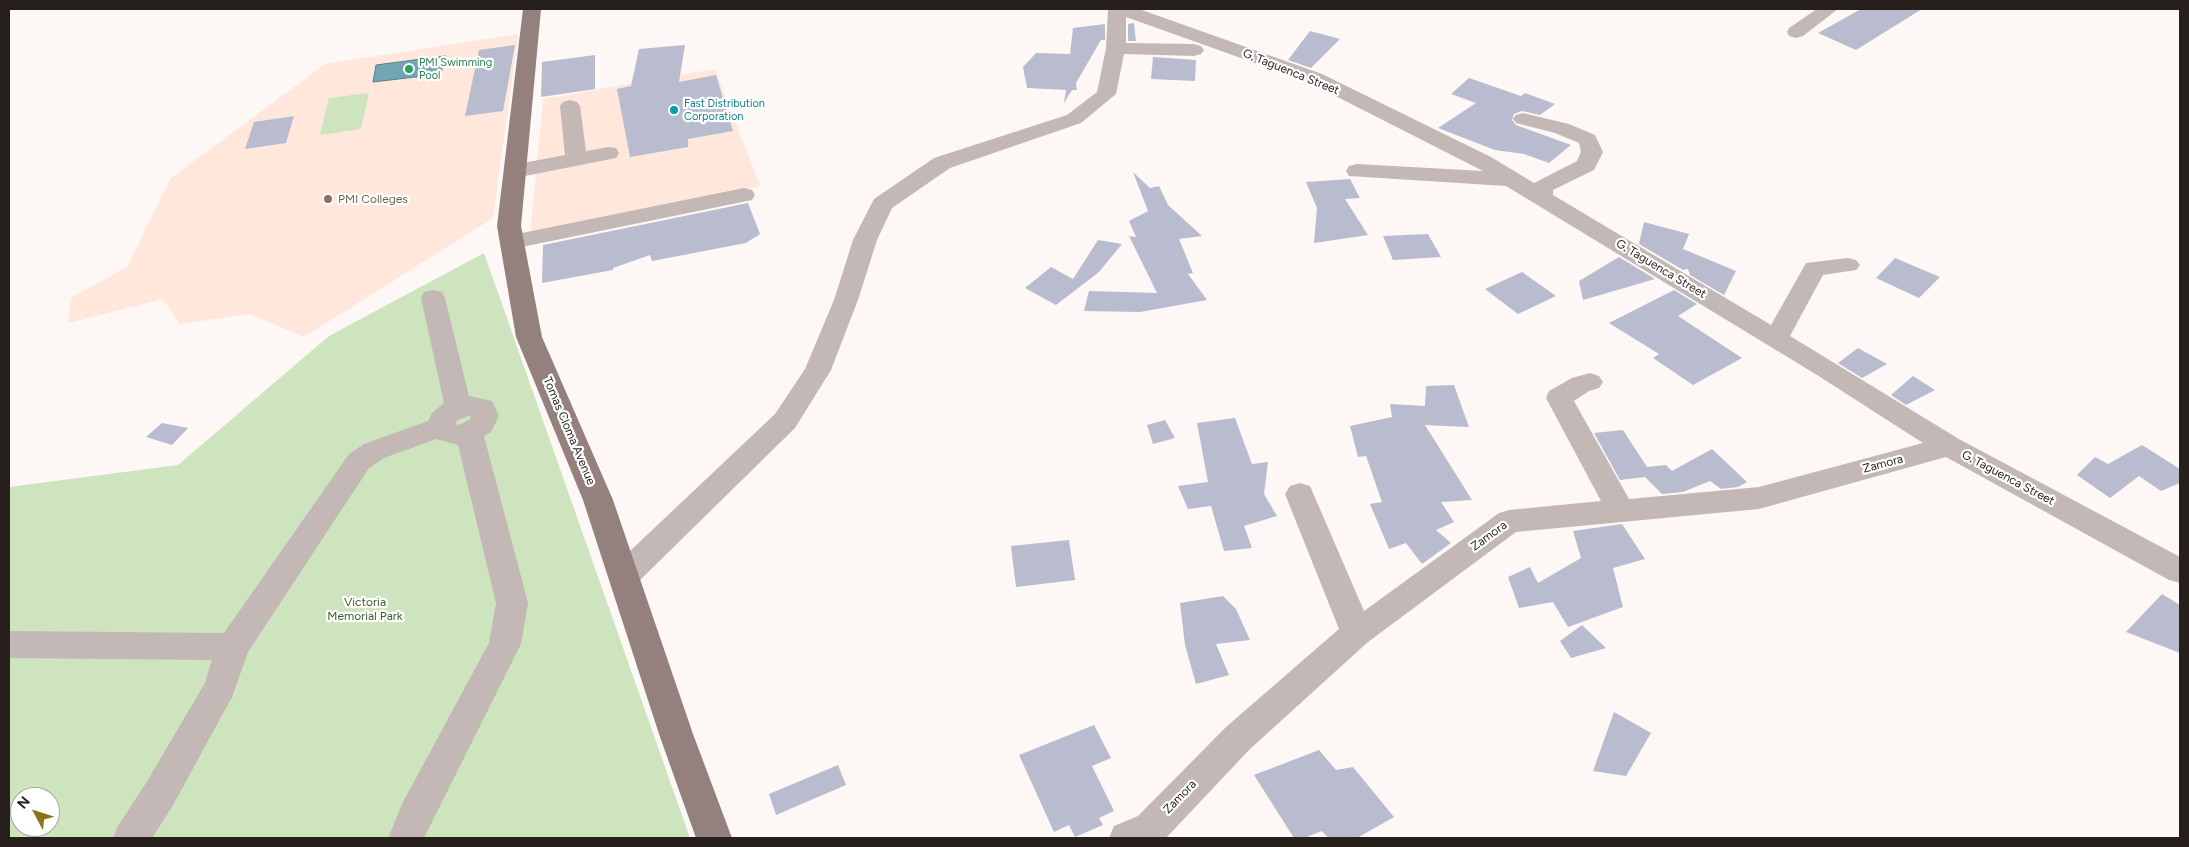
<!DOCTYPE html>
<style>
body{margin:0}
#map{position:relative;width:2189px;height:847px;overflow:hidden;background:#fdf8f6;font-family:Figtree,sans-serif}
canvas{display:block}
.frame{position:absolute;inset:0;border:10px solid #261f1b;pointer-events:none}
.north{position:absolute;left:10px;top:787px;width:50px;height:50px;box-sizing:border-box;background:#fff;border:1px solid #a8a5a4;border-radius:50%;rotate:310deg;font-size:14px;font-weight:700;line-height:20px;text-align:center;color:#261f1b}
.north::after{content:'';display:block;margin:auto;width:18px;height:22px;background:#887518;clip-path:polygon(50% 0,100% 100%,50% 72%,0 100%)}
</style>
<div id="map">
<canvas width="2189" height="847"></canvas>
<div class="frame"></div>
<div class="north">N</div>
</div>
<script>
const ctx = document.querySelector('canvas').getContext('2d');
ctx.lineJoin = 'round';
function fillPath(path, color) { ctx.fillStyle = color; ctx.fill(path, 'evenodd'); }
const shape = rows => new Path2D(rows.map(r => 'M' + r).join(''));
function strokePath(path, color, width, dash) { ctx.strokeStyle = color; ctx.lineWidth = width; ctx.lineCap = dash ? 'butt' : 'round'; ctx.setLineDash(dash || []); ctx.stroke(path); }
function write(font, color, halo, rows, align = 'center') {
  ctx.font = font + ' Figtree,sans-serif'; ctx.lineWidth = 4.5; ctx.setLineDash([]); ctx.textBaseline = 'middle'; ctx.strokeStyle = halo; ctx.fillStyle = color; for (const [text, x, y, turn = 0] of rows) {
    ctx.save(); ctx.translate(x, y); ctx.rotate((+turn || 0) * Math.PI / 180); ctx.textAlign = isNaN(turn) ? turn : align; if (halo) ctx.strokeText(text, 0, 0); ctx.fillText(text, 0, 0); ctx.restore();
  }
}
fillPath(shape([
 [518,34,493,218,304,337,249,314,180,324,163,299,68,323,71,298,128,266,170,179,325,64],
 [715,69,760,186,530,236,543,99]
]), '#ffe7dc');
fillPath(shape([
 [369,93,361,129,320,135,329,98],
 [484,253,690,838,9,838,9,487,178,465,329,336],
 [20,797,50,797,50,827,20,827]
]), '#cde4be');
const water = shape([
 [445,56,441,74,373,82,376,65,445,56]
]);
fillPath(water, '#73a6b5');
strokePath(water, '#5c7e87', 1);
fillPath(shape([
 [1861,9,1922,9,1856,50,1818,33],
 [1134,23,1136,41,1128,41,1128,24],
 [1105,24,1105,40,1101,40,1076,83,1077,90,1072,90,1064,103,1066,90,1027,88,1023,67,1036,53,1070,54,1073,28],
 [1310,31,1340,39,1311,68,1288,60],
 [515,45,503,111,465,116,479,50],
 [685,45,679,82,716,75,733,131,688,139,688,147,630,157,617,89,631,86,639,49],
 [595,55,595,89,541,97,542,62],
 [1153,57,1196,60,1195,81,1151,79],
 [1469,78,1521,96,1525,93,1555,104,1540,115,1522,111,1514,114,1512,120,1516,125,1571,145,1549,163,1524,154,1495,150,1438,128,1476,103,1451,94],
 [294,116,286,143,245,149,254,122],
 [1133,172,1150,188,1159,186,1168,205,1202,236,1179,239,1193,273,1188,274,1207,300,1140,312,1084,311,1089,291,1157,293,1129,236,1136,237,1129,221,1148,211],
 [1350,179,1360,198,1345,199,1368,235,1314,243,1317,208,1306,182],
 [748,203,760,234,746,243,652,261,650,255,613,268,613,270,542,283,543,245],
 [1644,222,1689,234,1683,249,1736,271,1724,295,1690,275,1688,269,1683,270,1639,244],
 [1428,234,1441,257,1393,260,1383,236],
 [1098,240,1122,244,1099,272,1056,305,1025,288,1051,267,1073,279],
 [1619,257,1655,279,1583,300,1579,281],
 [1895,258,1940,277,1919,298,1876,278],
 [1522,272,1556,296,1518,314,1485,289],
 [1674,290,1697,304,1678,316,1742,358,1693,385,1653,358,1659,354,1609,323],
 [1858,348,1887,364,1862,378,1838,363],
 [1913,376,1935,390,1906,405,1891,395],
 [1454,385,1469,427,1425,425,1472,500,1441,502,1454,522,1436,530,1451,543,1422,564,1406,543,1389,549,1370,504,1382,502,1366,456,1358,457,1350,426,1392,417,1390,404,1425,406,1426,386],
 [1235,418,1252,464,1268,462,1264,494,1277,516,1244,526,1252,548,1224,551,1211,506,1188,509,1178,486,1208,482,1197,423],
 [1165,420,1175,438,1153,444,1147,425],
 [162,423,188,428,172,445,146,437],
 [1623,430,1647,467,1666,465,1672,471,1712,449,1747,482,1738,487,1721,489,1710,481,1683,492,1662,494,1645,477,1620,480,1594,433],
 [2142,445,2180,469,2180,483,2161,491,2139,476,2110,498,2077,475,2095,457,2108,464],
 [1622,524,1645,559,1613,568,1623,607,1568,627,1553,602,1519,608,1508,577,1530,567,1538,583,1581,558,1573,531],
 [1069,540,1075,580,1016,587,1011,546],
 [2162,594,2180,605,2180,653,2126,632],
 [1223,596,1236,609,1250,640,1216,644,1229,675,1196,684,1185,645,1180,603],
 [1582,625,1606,648,1571,658,1560,641],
 [1614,712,1651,733,1626,776,1593,771],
 [1094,725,1111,758,1092,766,1114,811,1099,818,1103,825,1075,837,1069,825,1054,832,1019,755],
 [1319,750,1336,770,1353,767,1394,817,1357,838,1328,838,1322,831,1304,838,1294,838,1254,775],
 [838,765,846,785,776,815,769,794]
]), '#b9bbcf');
fillPath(shape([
 [1108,9,1139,9,1322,74,1491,157,1534,183,1577,161,1581,152,1579,143,1555,133,1516,123,1513,119,1516,115,1523,113,1569,124,1595,135,1603,152,1594,170,1553,190,1553,195,1771,325,1806,263,1848,258,1856,260,1860,265,1856,270,1823,275,1790,336,1959,439,2180,557,2180,583,2169,580,1946,457,1759,509,1516,532,1368,642,1250,749,1166,838,1109,838,1114,826,1138,816,1226,727,1339,629,1285,494,1290,486,1300,483,1310,486,1364,611,1499,513,1509,510,1601,501,1546,398,1549,391,1572,378,1590,373,1599,376,1603,382,1599,388,1589,391,1574,401,1629,499,1759,487,1923,443,1817,375,1506,186,1349,176,1346,171,1349,166,1357,164,1483,171,1308,82,1126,17,1126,43,1194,44,1201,46,1204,50,1201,54,1194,56,1124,54,1116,94,1081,123,950,168,892,208,877,240,858,300,831,370,795,428,635,585,624,588,613,585,609,576,613,567,775,414,805,369,834,300,853,240,874,199,934,158,1067,115,1097,92,1106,48,1108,9],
 [1817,9,1838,9,1803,36,1796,38,1789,36,1787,32,1789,28,1817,9],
 [570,100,577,102,580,106,586,151,608,147,616,148,619,153,616,158,515,178,507,176,504,171,507,166,565,155,560,106,563,102,570,100],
 [744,188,752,190,755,195,752,200,512,249,504,247,500,242,504,237,512,235,744,188],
 [433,290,442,292,445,298,469,396,492,401,499,416,491,432,484,436,528,603,521,644,424,838,388,838,403,802,489,643,496,603,458,445,436,439,384,458,369,468,248,652,232,697,172,807,152,838,113,838,118,826,146,783,205,683,212,660,9,658,9,631,224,633,349,454,364,444,428,421,432,413,444,403,421,298,424,292,433,290],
 [471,415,470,419,461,424,455,425,458,420,471,415]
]), '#c3b8b6');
fillPath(shape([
 [523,9,541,9,521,226,542,337,613,500,693,734,732,838,696,838,659,734,583,500,516,337,497,226,523,9]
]), '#94817e');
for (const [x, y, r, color] of [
 [409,69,5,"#2e9e5b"],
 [674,110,5,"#0f9aa8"],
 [328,199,5,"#8d6e63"]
]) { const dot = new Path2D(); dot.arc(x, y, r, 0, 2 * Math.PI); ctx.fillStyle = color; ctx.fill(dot); strokePath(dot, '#fff', 2); }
write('11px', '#27864d', '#fff', [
 ["PMI Swimming",419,63],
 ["Pool",419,76]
], 'left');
write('11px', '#0d838f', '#fff', [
 ["Fast Distribution",684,104],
 ["Corporation",684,117]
], 'left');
write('12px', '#261f1b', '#fff', [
 ["G. Taguenca Street",1291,72,22],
 ["G. Taguenca Street",1661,269,31],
 ["Tomas Cloma Avenue",569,431,67],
 ["Zamora",1883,464,-15],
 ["G. Taguenca Street",2008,478,28],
 ["Zamora",1489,536,-36],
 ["Zamora",1180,797,-46]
]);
write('12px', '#785e54', '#fff', [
 ["PMI Colleges",338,199]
], 'left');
write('12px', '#3c5b25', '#fff', [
 ["Victoria",365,602],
 ["Memorial Park",365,616]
]);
</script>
